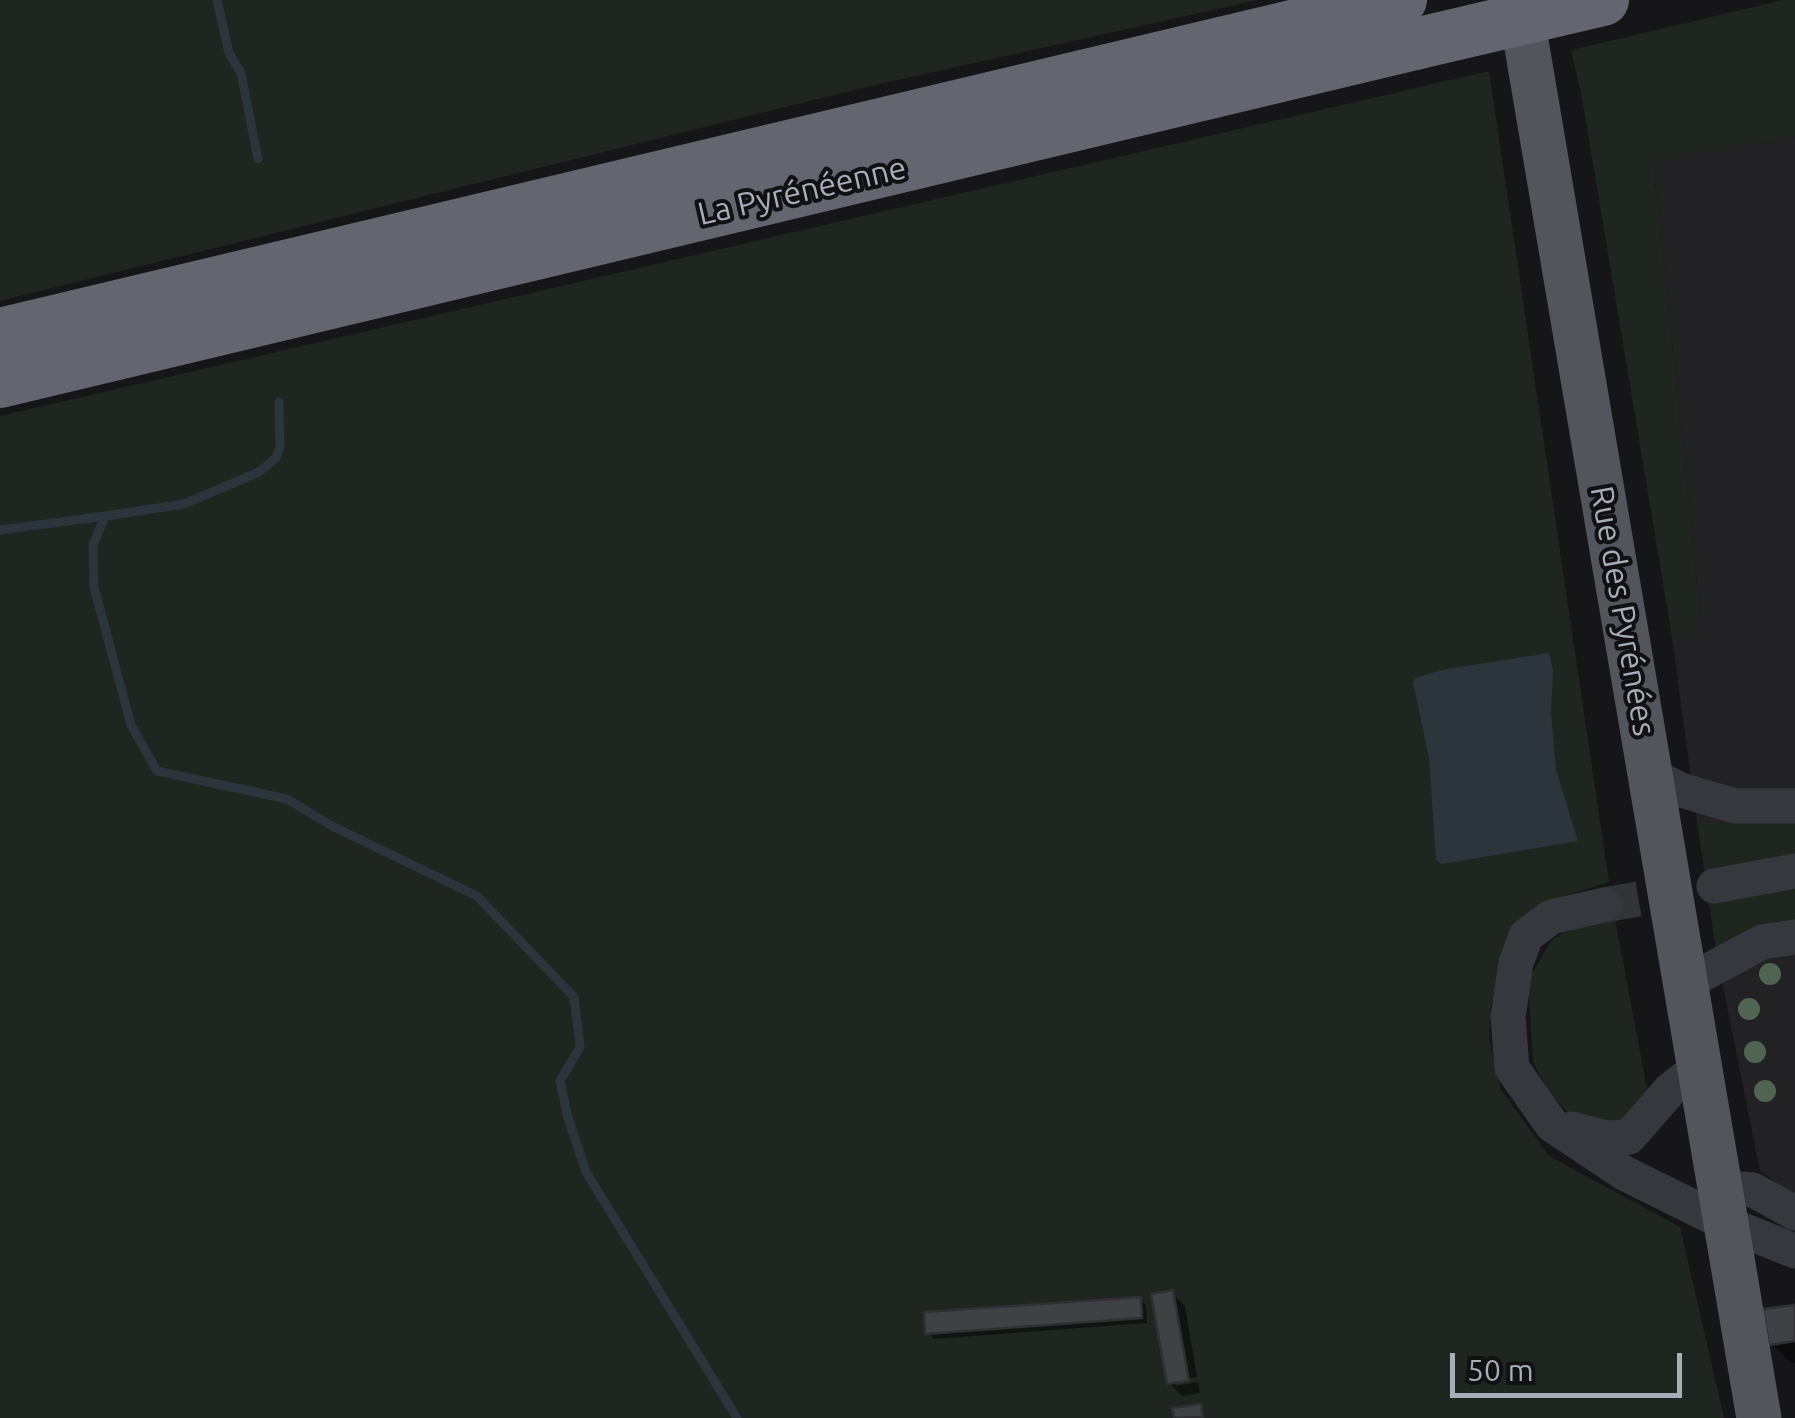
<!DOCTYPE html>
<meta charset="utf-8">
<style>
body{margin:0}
#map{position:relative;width:1795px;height:1418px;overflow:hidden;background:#161618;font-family:Ubuntu,sans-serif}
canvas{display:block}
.scale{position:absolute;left:1450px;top:1353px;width:232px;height:45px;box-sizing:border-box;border:5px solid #a8adb8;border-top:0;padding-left:12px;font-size:30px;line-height:35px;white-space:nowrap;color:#a8adb8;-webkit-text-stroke:8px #111113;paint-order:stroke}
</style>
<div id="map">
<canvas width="1795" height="1418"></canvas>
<div class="scale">50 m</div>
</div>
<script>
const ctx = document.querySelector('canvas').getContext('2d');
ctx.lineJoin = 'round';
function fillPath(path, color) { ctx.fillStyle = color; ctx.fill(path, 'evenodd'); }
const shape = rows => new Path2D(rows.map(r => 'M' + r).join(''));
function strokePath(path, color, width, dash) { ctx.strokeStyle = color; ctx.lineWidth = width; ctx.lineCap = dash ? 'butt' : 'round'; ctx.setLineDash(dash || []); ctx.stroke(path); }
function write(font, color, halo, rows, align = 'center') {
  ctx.font = font + ' Ubuntu,sans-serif'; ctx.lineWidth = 8; ctx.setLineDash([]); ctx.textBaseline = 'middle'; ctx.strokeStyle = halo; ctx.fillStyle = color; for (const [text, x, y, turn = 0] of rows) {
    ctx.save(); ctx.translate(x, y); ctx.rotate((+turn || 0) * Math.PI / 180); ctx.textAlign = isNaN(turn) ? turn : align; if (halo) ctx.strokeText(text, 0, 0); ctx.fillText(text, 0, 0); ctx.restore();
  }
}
fillPath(shape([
 [1795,136,1795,1196,1760,1171,1716,952,1697,822,1672,637,1696,637,1699,604,1653,159]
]), '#222225');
fillPath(shape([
 [0,0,1258,0,871,86,0,301],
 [1783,0,1795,0,1795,136,1653,160,1699,604,1697,638,1672,637,1582,98,1571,50],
 [1489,71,1609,882,1565,896,1531,920,1507,952,1491,1004,1489,1038,1501,1090,1549,1156,1680,1227,1724,1418,0,1418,0,416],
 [1795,818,1795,854,1706,869,1697,822,1765,823],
 [1795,888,1795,920,1740,931,1716,952,1710,903],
 [1615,919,1647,1089,1626,1118,1606,1129,1576,1121,1549,1092,1533,1062,1528,981,1551,941,1573,926]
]), '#1e261f');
fillPath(shape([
 [1549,653,1553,671,1551,713,1556,770,1578,841,1442,864,1436,860,1429,758,1413,682,1416,678,1441,670]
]), '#2c353c');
fillPath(shape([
 [1172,1293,1185,1306,1197,1377,1176,1380,1176,1386,1198,1382,1200,1393,1182,1396,1169,1383],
 [1140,1299,1146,1305,1147,1323,934,1339,928,1333],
 [1795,1307,1795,1363,1791,1363,1772,1344]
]), '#0007');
strokePath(shape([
 [217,0,229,53,241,73,258,159],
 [279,402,280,447,276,458,259,472,184,504,105,516,93,545,94,587,131,725,157,771,287,799,332,826,477,896,574,997,580,1047,560,1081,568,1118,586,1172,737,1418],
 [0,530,105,516]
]), '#2c353c', 9);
const building = shape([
 [1173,1290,1189,1381,1167,1384,1151,1294,1173,1290],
 [1141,1297,1142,1318,925,1334,924,1312,1141,1297],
 [1795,1305,1795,1341,1769,1345,1763,1309,1795,1305],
 [1201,1404,1203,1417,1174,1418,1172,1408,1201,1404]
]);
fillPath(building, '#404145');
strokePath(building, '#303034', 2.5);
strokePath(shape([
 [1604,905,1696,889]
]), '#333438', 35, [35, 18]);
strokePath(shape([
 [1652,776,1681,790,1735,806,1795,806],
 [1714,886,1795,871],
 [1604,905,1551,917,1526,936,1516,963,1508,1017,1512,1068,1552,1125,1624,1173,1725,1223,1795,1251],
 [1686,983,1762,942,1795,937],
 [1571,1129,1607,1138,1629,1137,1670,1090,1699,1067],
 [1719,1187,1753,1190,1795,1213]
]), '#37383d', 35);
strokePath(shape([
 [1519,0,1759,1418]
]), '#53555c', 45);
strokePath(shape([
 [0,334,1401,0],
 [0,382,1415,44]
]), '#63666e', 52);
strokePath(shape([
 [1415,44,1603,0]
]), '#63666e', 52);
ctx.fillStyle = '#506452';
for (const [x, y] of [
 [1770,974],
 [1749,1009],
 [1755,1052],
 [1765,1091]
]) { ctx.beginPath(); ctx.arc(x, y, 11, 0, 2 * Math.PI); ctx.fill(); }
write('32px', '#a8adb8', '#111113', [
 ["La Pyrénéenne",802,191,-13],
 ["Rue des Pyrénées",1623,611,80]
]);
</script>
